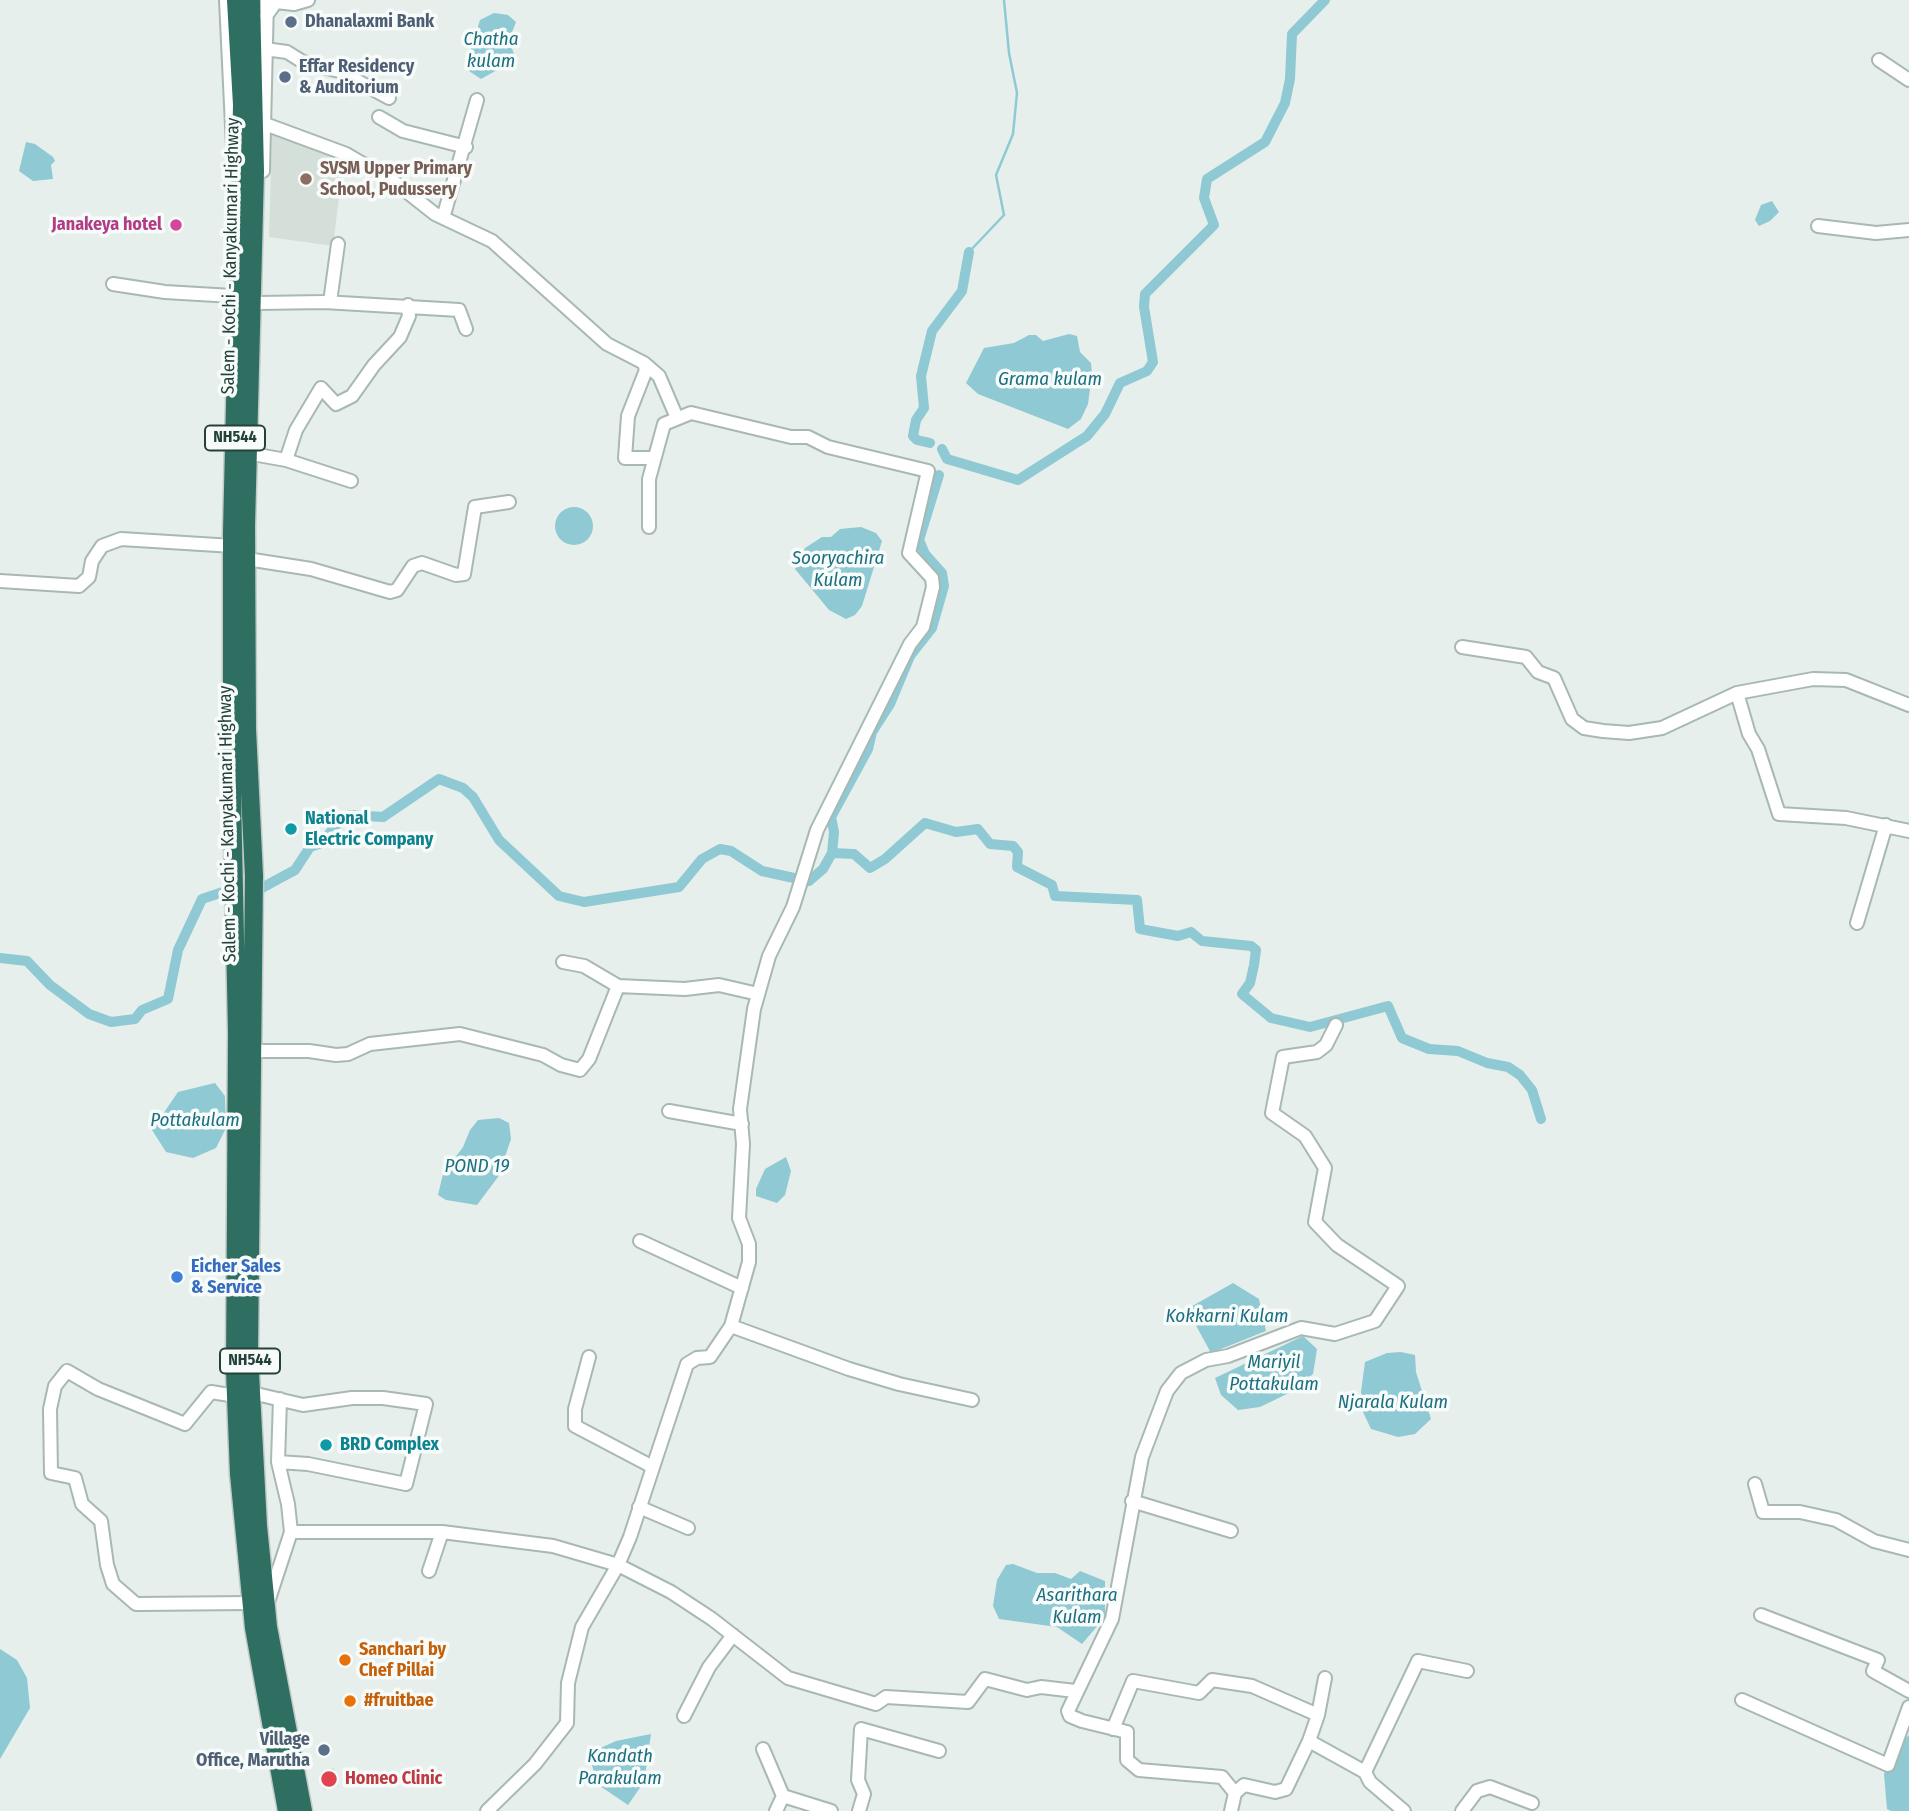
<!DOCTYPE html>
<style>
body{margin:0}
canvas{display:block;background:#e6efeb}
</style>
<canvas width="1909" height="1811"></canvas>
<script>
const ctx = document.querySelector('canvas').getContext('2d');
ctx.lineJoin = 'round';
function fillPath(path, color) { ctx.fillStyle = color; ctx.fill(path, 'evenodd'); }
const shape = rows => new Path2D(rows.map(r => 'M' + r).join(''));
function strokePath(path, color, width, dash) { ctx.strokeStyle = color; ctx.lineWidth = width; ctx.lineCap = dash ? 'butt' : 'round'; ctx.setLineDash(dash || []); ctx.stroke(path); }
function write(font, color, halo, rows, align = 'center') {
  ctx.font = font + ' "Fira Sans Condensed",sans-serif'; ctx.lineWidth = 7; ctx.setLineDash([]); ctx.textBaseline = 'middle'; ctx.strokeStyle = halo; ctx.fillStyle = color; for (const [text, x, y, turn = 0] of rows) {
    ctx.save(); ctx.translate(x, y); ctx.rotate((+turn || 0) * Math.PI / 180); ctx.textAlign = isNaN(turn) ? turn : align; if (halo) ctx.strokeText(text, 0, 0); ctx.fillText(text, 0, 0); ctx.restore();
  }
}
fillPath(shape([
 [272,133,337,155,343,164,333,246,269,237],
 [334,1768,338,1786,324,1790,321,1771]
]), '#d4dfda');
fillPath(shape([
 [494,13,508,15,516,22,509,40,514,54,504,66,481,79,469,71,468,60,480,20],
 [26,142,35,144,53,157,55,161,51,165,53,179,33,181,19,171],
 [1772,201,1779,212,1770,221,1759,226,1755,220,1761,205],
 [1069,334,1077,336,1080,352,1091,363,1092,374,1088,404,1081,419,1068,429,978,394,966,383,984,348,1014,343,1029,335,1036,335,1043,341],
 '555 526a19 19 0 1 1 38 0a19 19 0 1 1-38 0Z',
 [861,527,876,533,882,541,862,606,855,615,846,619,829,610,795,569,805,548,822,537,831,537,840,529],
 [215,1083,225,1096,226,1128,216,1148,193,1158,166,1152,152,1130,178,1092],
 [499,1118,509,1123,511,1139,498,1177,477,1205,446,1200,438,1195,443,1174,463,1147,470,1130,478,1120],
 [786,1157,791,1171,785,1195,777,1203,756,1196,756,1189,765,1169],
 [1233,1283,1259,1299,1266,1331,1211,1353,1187,1309],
 [1303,1336,1317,1349,1313,1374,1291,1392,1260,1407,1238,1410,1221,1395,1215,1378],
 [1401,1352,1415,1355,1416,1372,1431,1419,1415,1434,1398,1437,1371,1429,1363,1412,1361,1392,1365,1362,1387,1353],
 [1013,1564,1037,1573,1055,1573,1071,1579,1080,1571,1105,1581,1105,1617,1082,1644,1057,1627,999,1619,993,1606,997,1580,1006,1565],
 [0,1649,17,1660,27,1678,30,1708,0,1759],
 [651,1734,644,1782,628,1805,597,1784,592,1765,596,1750,616,1741],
 [1909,1735,1909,1811,1891,1811,1887,1809,1884,1774,1901,1743]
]), '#8ec9d4');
strokePath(shape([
 [969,252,1004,215,996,175,1013,134,1017,93,1009,53,1004,0]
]), '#8ec9d4', 2.5);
strokePath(shape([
 [930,443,917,440,913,436,916,420,924,408,921,376,932,331,962,291,969,252],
 [942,449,947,459,1018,480,1087,436,1105,414,1120,383,1147,371,1153,362,1144,307,1145,294,1214,225,1204,198,1207,179,1265,142,1285,103,1290,79,1292,34,1325,0],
 [832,853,854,854,870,868,885,859,925,823,956,832,978,829,990,844,1013,846,1018,852,1017,867,1052,885,1055,896,1137,900,1140,929,1178,936,1191,932,1202,941,1251,946,1256,950,1254,965,1250,983,1242,994,1271,1018,1310,1027,1388,1006,1402,1038,1429,1049,1458,1051,1487,1063,1508,1067,1520,1075,1532,1090,1541,1119],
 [809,881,823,869,832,853,834,832,831,817,868,749,872,732,890,704,910,656,932,628,944,586,942,573,925,554,919,540,939,475],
 [0,958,27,961,50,985,89,1014,111,1022,135,1019,142,1010,168,999,178,950,202,899,226,891,258,890,295,870,310,847,322,843,335,826,349,815,383,817,439,779,463,788,473,797,499,840,559,896,584,902,679,887,702,859,720,849,731,851,762,871,794,878]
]), '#8ec9d4', 10);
const minor = shape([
 [226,0,233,147],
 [266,16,276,2,294,4,308,0],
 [265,49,287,52,303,62,339,71,389,98],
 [1879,60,1909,80],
 [379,117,403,131,466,147],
 [265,124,346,154,397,184,435,214,492,241,607,344,644,363,646,370,628,416,625,458,652,458],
 [263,171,267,0],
 [443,218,477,100],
 [1818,226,1876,233,1909,230],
 [113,284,165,292,232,296],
 [330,302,338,244],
 [259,303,324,302,459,310,466,329],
 [644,363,659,376,677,418],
 [247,453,286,460,296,430,321,388,336,404,352,396,374,365,400,337,409,316,408,305],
 [286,460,351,481],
 [247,559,311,569,390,592,397,590,413,566,422,563,456,575,464,574,475,507,509,502],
 [0,581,79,586,89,577,92,561,102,546,121,539,233,546],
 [1462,647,1526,657,1538,672,1554,678,1572,719,1584,728,1603,731,1629,733,1662,728,1737,693,1813,679,1846,680,1909,705],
 [1737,693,1749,734,1758,749,1779,814,1846,818,1909,831],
 [1857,923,1886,825],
 [618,986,685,989,719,985,758,994],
 [250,1051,309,1051,336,1055,348,1054,370,1044,460,1034,543,1055,561,1065,580,1070,589,1059,618,986,584,966,563,962],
 [669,1111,742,1124],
 [640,1241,742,1288],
 [731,1326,849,1369,899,1384,972,1400],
 [589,1357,575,1409,575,1426,651,1466],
 [252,1393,303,1405,352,1398,383,1398,426,1404,406,1484,308,1464,278,1462],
 [236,1396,211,1392,185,1424,98,1389,67,1371,55,1386,50,1409,51,1473,75,1478,82,1504,101,1521,107,1565,113,1584,136,1604,252,1603],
 [280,1399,278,1462,288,1504,291,1532,442,1532,553,1546,618,1565,671,1592,712,1619,788,1678,876,1704,886,1697,968,1702,985,1679,1027,1690,1041,1687,1075,1691],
 [1755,1484,1763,1512,1800,1512,1836,1520,1874,1541,1909,1550],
 [1132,1501,1231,1531],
 [639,1507,688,1528],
 [429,1571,442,1532],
 [268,1602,291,1532],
 [1761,1615,1878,1660,1873,1671,1909,1691],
 [1742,1700,1888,1765,1909,1707],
 [1318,1715,1325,1678],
 [684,1716,709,1667,733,1635],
 [1113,1729,1133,1681,1199,1693,1212,1680,1252,1686,1318,1715,1309,1741,1365,1772,1418,1661,1467,1671],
 [763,1749,783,1796,776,1811],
 [1365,1772,1370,1782,1404,1811],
 [1235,1793,1244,1785,1275,1792,1286,1789,1309,1741],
 [783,1796,831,1811],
 [487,1811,535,1764,567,1723,568,1683,582,1627,618,1565,630,1537,687,1364,697,1358,710,1357,731,1326,749,1262,749,1244,739,1218,743,1144,740,1109,754,1009,769,956,793,907,817,830,910,644,923,627,933,587,932,578,909,553,928,471,828,447,808,437,791,437,691,413,664,424,649,479,649,527],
 [859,1811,864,1794,858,1780,861,1729,939,1751],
 [1231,1811,1235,1793,1222,1777,1139,1770,1127,1760,1127,1732,1082,1721,1070,1716,1068,1711,1112,1619,1142,1457,1167,1391,1181,1373,1206,1360,1228,1356,1301,1328,1335,1334,1375,1321,1398,1286,1337,1245,1315,1222,1325,1168,1305,1136,1272,1113,1283,1057,1317,1052,1326,1045,1336,1025],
 [1462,1811,1477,1791,1490,1787,1532,1803]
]);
const highway = shape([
 [236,0,242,105,232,532,232,796,237,1032,235,1371,239,1474,254,1628,287,1811],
 [251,0,255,171,246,526,247,729,254,876,249,1354,258,1526,268,1627,303,1811]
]);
strokePath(minor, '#a8b8b2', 16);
strokePath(highway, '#c2cac8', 21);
strokePath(minor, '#fff', 12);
strokePath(highway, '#2f6f62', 18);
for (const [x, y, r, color] of [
 [291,22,7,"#5c6f8a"],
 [285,77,7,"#5c6f8a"],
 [306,179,7,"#8d6e63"],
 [176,225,7,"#d1479c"],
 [291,829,7,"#0f9aa8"],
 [177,1277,7,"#3f7fe0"],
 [326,1445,7,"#0f9aa8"],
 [345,1660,7,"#e8710a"],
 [350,1701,7,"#e8710a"],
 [324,1750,7,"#5c6f8a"],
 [329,1779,9,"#e0444e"]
]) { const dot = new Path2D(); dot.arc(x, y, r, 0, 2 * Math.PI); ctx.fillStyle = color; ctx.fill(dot); strokePath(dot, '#f7fbf9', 2.5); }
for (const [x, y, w] of [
 [235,438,60],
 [250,1361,60]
]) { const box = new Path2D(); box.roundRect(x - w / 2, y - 12.5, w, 25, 5); ctx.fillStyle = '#f7fbf9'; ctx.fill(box); strokePath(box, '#24423a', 2); }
write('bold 16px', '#24423a', null, [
 ["NH544",235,438],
 ["NH544",250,1361]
]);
write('bold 18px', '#4e5e75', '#f7fbf9', [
 ["Dhanalaxmi Bank",305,22],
 ["Effar Residency",299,67],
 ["& Auditorium",299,88],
 ["Village",310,1740,"right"],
 ["Office, Marutha",310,1761,"right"]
], 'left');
write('bold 18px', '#785e54', '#f7fbf9', [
 ["SVSM Upper Primary",320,169],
 ["School, Pudussery",320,190]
], 'left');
write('bold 18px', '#b23c85', '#f7fbf9', [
 ["Janakeya hotel",162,225]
], 'right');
write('18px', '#24423a', '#f7fbf9', [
 ["Salem - Kochi - Kanyakumari Highway",231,256,-89],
 ["Salem - Kochi - Kanyakumari Highway",228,824,-91]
]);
write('bold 18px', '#0d838f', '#f7fbf9', [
 ["National",305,819],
 ["Electric Company",305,840],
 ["BRD Complex",340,1445]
], 'left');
write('bold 18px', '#366cbe', '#f7fbf9', [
 ["Eicher Sales",191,1267],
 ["& Service",191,1288]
], 'left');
write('bold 18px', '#c56008', '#f7fbf9', [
 ["Sanchari by",359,1650],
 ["Chef Pillai",359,1671],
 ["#fruitbae",364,1701]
], 'left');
write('bold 18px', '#be3a42', '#f7fbf9', [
 ["Homeo Clinic",345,1779]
], 'left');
write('italic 19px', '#1c6f80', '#f7fbf9', [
 ["Chatha",491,40],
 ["kulam",491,62],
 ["Grama kulam",1050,380],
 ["Sooryachira",838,559],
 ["Kulam",838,581],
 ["Pottakulam",195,1121],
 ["POND 19",477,1167],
 ["Kokkarni Kulam",1227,1317],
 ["Mariyil",1274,1363],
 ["Pottakulam",1274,1385],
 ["Njarala Kulam",1393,1403],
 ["Asarithara",1077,1596],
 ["Kulam",1077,1618],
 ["Kandath",620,1757],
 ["Parakulam",620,1779]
]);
</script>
